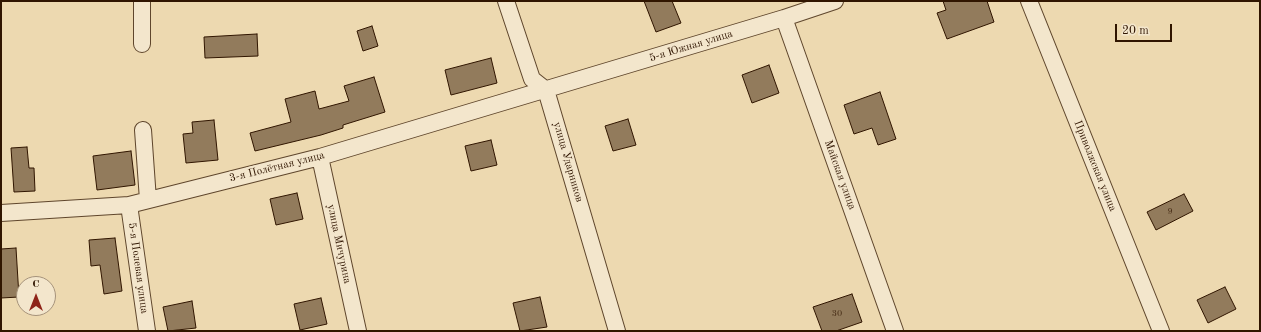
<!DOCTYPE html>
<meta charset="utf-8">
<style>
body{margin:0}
#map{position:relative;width:1261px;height:332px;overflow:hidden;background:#edd9b0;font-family:"Old Standard TT",serif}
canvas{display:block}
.frame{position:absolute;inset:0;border:2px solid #301500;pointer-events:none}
.north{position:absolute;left:16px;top:276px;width:40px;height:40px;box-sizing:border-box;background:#f3e6cc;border:1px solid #a5927a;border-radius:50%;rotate:0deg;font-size:11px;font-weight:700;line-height:16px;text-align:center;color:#301500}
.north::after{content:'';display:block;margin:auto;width:14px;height:18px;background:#8f2418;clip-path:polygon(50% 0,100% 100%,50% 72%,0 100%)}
.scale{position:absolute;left:1115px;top:24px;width:57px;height:18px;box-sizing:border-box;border:2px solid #301500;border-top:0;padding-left:5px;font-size:12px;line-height:14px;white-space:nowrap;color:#301500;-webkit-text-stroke:3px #f3e6cc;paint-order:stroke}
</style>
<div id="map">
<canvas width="1261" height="332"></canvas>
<div class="frame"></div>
<div class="north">С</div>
<div class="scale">20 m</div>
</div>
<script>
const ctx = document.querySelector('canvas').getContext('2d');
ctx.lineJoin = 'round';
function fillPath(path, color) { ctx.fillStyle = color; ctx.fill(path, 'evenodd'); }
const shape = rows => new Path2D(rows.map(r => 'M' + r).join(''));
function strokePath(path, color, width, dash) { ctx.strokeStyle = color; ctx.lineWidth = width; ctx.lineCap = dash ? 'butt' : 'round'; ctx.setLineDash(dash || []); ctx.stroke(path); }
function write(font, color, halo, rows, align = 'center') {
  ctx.font = font + ' "Old Standard TT",serif'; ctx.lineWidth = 4; ctx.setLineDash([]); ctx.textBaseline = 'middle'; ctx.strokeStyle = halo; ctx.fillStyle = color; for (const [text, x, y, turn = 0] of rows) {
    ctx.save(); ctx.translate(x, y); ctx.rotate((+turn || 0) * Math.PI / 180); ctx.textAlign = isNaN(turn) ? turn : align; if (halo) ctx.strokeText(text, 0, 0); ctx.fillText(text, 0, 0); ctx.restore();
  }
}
const building = shape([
 [644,1,672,1,681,23,656,32,644,1],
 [943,1,987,1,994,22,947,39,937,13,946,10,943,1],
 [372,26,378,46,363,51,357,31,372,26],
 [257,34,258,56,205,58,204,37,257,34],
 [491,58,497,83,451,95,445,70,491,58],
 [769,65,779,93,752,103,742,75,769,65],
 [374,77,385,112,343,125,343,128,321,135,255,151,250,133,291,122,285,99,315,91,319,109,349,101,344,86,374,77],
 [880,92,896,139,878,145,872,128,854,134,844,105,880,92],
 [628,119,636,145,613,151,605,126,628,119],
 [214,120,218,160,186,163,183,134,193,133,192,122,214,120],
 [491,140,497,165,471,171,465,146,491,140],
 [27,147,29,168,34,168,35,191,14,192,11,148,27,147],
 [131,151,135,185,97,190,93,156,131,151],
 [297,193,303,219,276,225,270,199,297,193],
 [1184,194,1193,211,1156,230,1147,212,1184,194],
 [115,238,122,291,104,294,100,265,91,266,89,240,115,238],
 [16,248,19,297,1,298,1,249,16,248],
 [1225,287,1236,309,1208,323,1197,300,1225,287],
 [852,294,862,322,836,331,822,331,813,307,852,294],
 [540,297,547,327,520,331,513,303,540,297],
 [321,298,327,324,300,330,294,304,321,298],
 [192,301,196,328,168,331,163,307,192,301]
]);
fillPath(building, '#927b5c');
strokePath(building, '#301500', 1);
const minor = shape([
 [506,1,532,79,546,90,617,331],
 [1029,1,1161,331],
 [784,18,895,331],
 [142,44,142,1],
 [143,130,148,200],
 [320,157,358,331],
 [129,205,147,331],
 [1,213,129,205,320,157,784,18,835,1]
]);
strokePath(minor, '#5f462c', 18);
strokePath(minor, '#f3e6cc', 16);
write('9px', '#482e17', null, [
 ["9",1170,212],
 ["30",837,314]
]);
write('11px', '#301500', '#f3e6cc', [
 ["5-я Южная улица",691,46,-17],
 ["улица Ударников",568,162,74],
 ["Приволжская улица",1095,166,68],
 ["3-я Полётная улица",277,167,-14],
 ["Майская улица",840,175,70],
 ["улица Мичурина",339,244,78],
 ["5-я Полевая улица",138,268,82]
]);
</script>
